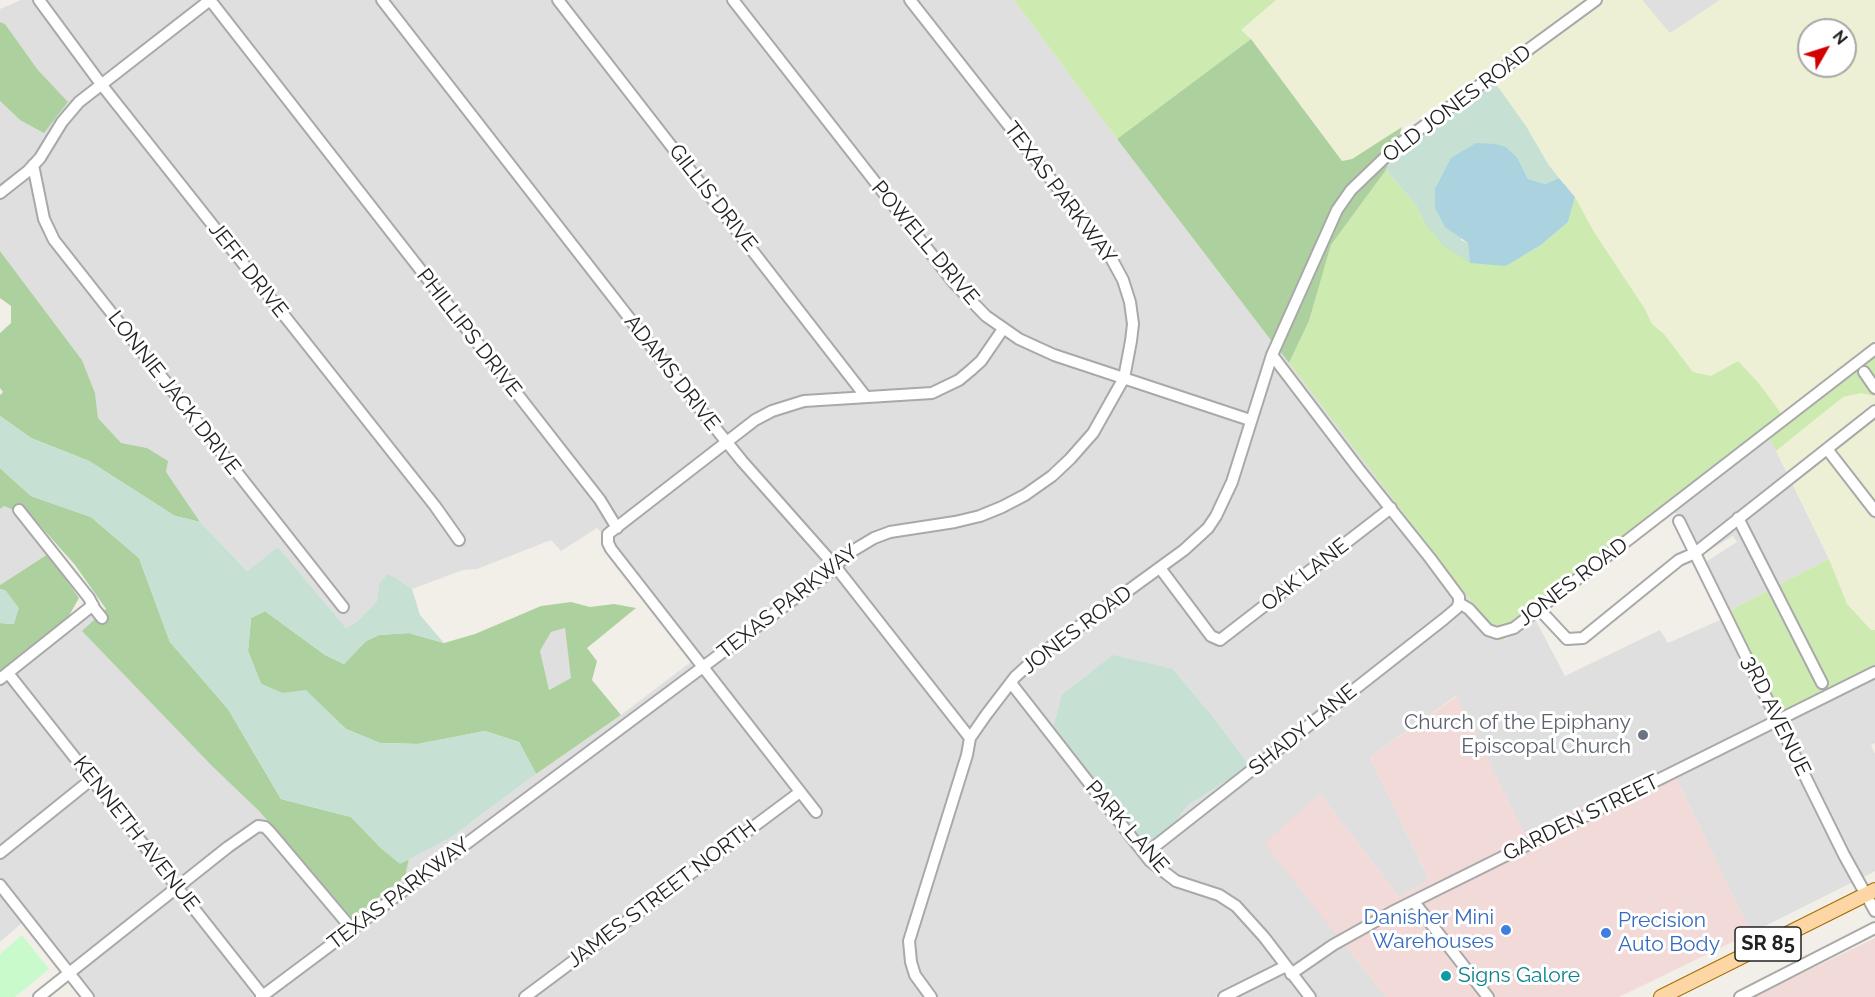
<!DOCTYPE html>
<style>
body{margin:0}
#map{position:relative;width:1875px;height:997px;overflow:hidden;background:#f2efe9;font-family:Raleway,sans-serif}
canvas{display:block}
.north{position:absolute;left:1797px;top:18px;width:60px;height:60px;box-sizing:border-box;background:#fff;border:2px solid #a7a7a7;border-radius:50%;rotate:51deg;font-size:16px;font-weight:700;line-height:24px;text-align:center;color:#222}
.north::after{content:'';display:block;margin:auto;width:21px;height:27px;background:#d40000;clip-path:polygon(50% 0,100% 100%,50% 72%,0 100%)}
</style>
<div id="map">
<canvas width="1875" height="997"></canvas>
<div class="north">N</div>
</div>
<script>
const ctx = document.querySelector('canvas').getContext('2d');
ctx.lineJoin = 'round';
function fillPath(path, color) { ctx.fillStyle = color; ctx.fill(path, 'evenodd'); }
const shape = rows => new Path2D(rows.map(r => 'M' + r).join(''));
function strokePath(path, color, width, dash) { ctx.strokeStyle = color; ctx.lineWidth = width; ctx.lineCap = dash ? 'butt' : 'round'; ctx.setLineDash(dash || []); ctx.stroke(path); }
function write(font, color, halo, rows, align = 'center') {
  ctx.font = font + ' Raleway,sans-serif'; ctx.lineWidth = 6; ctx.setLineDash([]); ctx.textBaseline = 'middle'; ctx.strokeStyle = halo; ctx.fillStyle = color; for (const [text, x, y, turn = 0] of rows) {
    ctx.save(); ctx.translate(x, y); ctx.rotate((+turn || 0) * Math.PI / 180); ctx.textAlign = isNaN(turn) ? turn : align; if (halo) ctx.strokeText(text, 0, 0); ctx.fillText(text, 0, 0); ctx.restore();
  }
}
fillPath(shape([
 [21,0,33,0,95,83,30,162,0,188,0,101,20,120,68,103,38,70,5,24,0,22,0,9],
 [45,0,203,0,103,78],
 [216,0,376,0,721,442,618,522],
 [388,0,553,0,857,394,819,396,728,436],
 [564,0,727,0,951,286,997,330,977,359,957,377,931,389,869,393],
 [739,0,904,0,1106,259,1124,296,1128,325,1121,372,1056,351,1022,335,990,312,958,280],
 [916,0,1014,0,1117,139,1273,343,1266,355,1248,414,1129,375,1132,292],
 [1642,0,1720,0,1670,34],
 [209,6,596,503,611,527,604,536,597,528,561,551,551,540,477,569,463,570,412,589,399,580,379,584,377,601,358,621,346,628,278,547,247,571,200,522,147,448,121,444,98,418,95,393,82,360,0,251,0,198,30,174,39,220,56,251,342,612,349,607,58,237,48,217,37,166,75,111,100,90,431,508,458,545,465,540,438,503,108,84],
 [1004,335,1117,381,1089,431,1067,456,1049,473,1023,491,979,512,954,518,899,526,836,559,733,443,758,424,773,415,804,405,865,403,933,397],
 [1279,350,1503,642,1533,615,1565,676,1660,630,1668,643,1722,619,1772,719,1620,794,1574,809,1524,833,1456,696,1370,757,1429,880,1399,897,1320,794,1338,937,1293,968,1249,912,1239,902,1178,878,1151,854,1463,608,1464,599,1463,594,1434,555,1277,354],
 [1273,365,1385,508,1219,635,1214,632,1166,568,1211,531],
 [1125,383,1245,423,1222,497,1204,526,1194,536,1035,655,971,731,841,566,864,548,891,536,939,529,1054,479],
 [1767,431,1829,559,1736,607,1730,613,1704,563,1737,542,1733,536,1701,555,1684,531,1673,508],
 [726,448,829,566,704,662,615,546,612,536],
 [4,506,13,510,48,554,0,585,0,509],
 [1390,514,1455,599,1454,606,1169,830,1188,805,1250,766,1213,717,1173,669,1053,729,1017,682,1040,661,1158,574,1207,639,1213,643,1219,644,1227,641],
 [834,572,966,740,905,942,906,964,925,997,532,997,799,797,815,818,822,812,709,668],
 [91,612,96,618,83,631,212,766,260,812,405,877,409,859,450,838,536,774,621,715,692,661,697,667,354,923,300,859,266,822,259,821,179,881,14,673],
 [565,628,572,678,548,690,540,651,551,632],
 [702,674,794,791,518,997,268,997],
 [1875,677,1875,743,1871,745,1875,754,1875,871,1862,878,1783,722],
 [7,679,86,779,0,848,0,684],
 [1011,690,1147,864,1173,885,1217,899,1233,909,1279,965,1215,997,936,997,920,972,915,960,914,941,974,740,989,717],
 [1775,726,1853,882,1751,933,1675,776],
 [91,786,172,887,70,967,0,877,0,858],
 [258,830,263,831,346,929,264,990,184,887],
 [0,892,23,922,0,942],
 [177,893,257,995,254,997,94,997,75,973],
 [1343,943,1386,997,1316,997,1298,974],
 [1284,971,1304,997,1233,997]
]), '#e0dfdf');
fillPath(shape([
 [1457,696,1524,833,1574,809,1620,794,1338,937,1264,843,1320,794,1399,897,1429,880,1370,757],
 [1675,776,1751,933,1619,997,1494,997,1421,903],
 [1413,907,1482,997,1386,997,1343,943],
 [1875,938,1875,997,1754,997,1774,987]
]), '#f2dad9');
fillPath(shape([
 [1276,0,1589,0,1487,74,1352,159,1342,161,1251,39,1241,30],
 [1603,0,1642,0,1670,33,1720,0,1875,0,1875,346,1784,418,1757,381,1738,361,1711,376,1693,372,1665,335,1652,324,1645,309,1594,232,1575,197,1548,164,1526,126,1493,80],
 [1809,30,1845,30,1845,66,1809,66],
 [1861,392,1875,396,1875,630,1871,630,1847,604,1829,559,1776,451,1843,397]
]), '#eef0d5');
fillPath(shape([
 [1014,0,1276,0,1241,30,1251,39,1117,139],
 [1386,170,1416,205,1424,222,1506,266,1541,245,1568,222,1575,197,1594,232,1645,309,1652,324,1664,334,1693,372,1711,376,1738,361,1757,381,1784,417,1875,346,1875,396,1861,393,1843,397,1776,451,1767,432,1533,615,1502,642,1289,363,1309,321,1331,245],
 [1829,559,1847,604,1871,630,1875,630,1875,668,1780,715,1730,613,1736,607]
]), '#cdebb0');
fillPath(shape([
 [0,22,5,24,38,70,68,102,44,133,20,120,0,101],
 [1251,39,1342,161,1352,159,1402,127,1398,140,1348,187,1273,343,1117,139],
 [1391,157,1386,170,1331,245,1309,321,1289,363,1279,350,1341,212,1354,192],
 [0,251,82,360,95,393,98,418,121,443,147,448,168,461,166,472,200,522,175,516,89,461,31,438,0,416,0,395,3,392,0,388,0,333,11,323,11,306,0,298],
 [0,468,31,496,91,517,139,558,170,642,228,709,281,799,351,817,382,849,400,863,409,859,405,877,352,918,260,812,212,766,82,631,96,618,102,624,108,618,103,612,106,609,75,565,36,521,31,518,20,504,13,510,4,506,0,509],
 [48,554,79,598,66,621,0,671,0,623,13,624,6,591,0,589,0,585],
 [571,602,590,607,614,604,636,608,587,648,597,661,592,680,621,715,536,774,519,742,485,731,418,744,380,743,346,729,329,713,261,684,248,651,251,618,265,611,325,655,344,664,366,641,379,635,409,633,444,643,475,634,541,606],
 [565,628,571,678,549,690,540,651,551,632]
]), '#add19e');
fillPath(shape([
 [1493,80,1526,126,1548,164,1559,178,1545,184,1528,179,1517,157,1506,147,1461,240,1468,243,1470,263,1443,245,1424,222,1416,205,1386,170,1391,157,1400,148],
 [0,416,31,438,89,461,175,516,200,522,247,571,278,547,346,628,358,621,377,601,379,584,388,574,399,580,412,589,420,615,444,643,409,633,379,635,366,641,344,664,325,655,265,611,251,618,248,651,261,684,282,693,306,690,346,729,380,743,418,744,485,731,519,742,536,774,450,838,400,864,382,849,351,817,281,799,228,709,170,642,139,558,91,517,31,496,0,468],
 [0,589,6,591,19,608,14,624,0,623],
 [1113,655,1173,669,1213,717,1250,766,1188,805,1169,830,1146,847,1053,729,1062,695]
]), '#c6e0d4');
fillPath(shape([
 [22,935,49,969,15,997,0,997,0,954]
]), '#c8facc');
fillPath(shape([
 [1476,143,1495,144,1506,147,1517,157,1528,179,1545,184,1559,178,1575,197,1568,222,1541,245,1506,266,1470,263,1468,243,1445,227,1435,208,1435,189,1451,158]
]), '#aad3df');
const minor = shape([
 [39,0,101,84,435,506,459,540],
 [210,0,600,500,617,528],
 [382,0,700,409,742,461,835,566,970,738],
 [558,0,866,397],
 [733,0,954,283,986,316,1019,339,1054,355,1250,420],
 [33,165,44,219,54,240,343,607],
 [0,193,28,171,40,158,62,122,79,102,210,0],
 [1272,355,1358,468,1430,558,1459,597,1459,603],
 [1864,372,1875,388],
 [1827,449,1875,511],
 [19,510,89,598,94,608,102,618],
 [1738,518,1822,683],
 [1679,521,1844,855,1875,911],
 [1160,568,1211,636,1220,640,1391,508],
 [1459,603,1469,609,1488,630,1497,633,1514,628,1875,349],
 [1539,609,1567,639,1583,638,1679,560,1695,553,1875,411],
 [8,673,263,996],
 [0,679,93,605],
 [1011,683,1150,861,1176,881,1219,895,1236,906,1264,937,1310,997],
 [816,812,611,549,608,543,608,534,755,420,772,411,804,401,932,393,959,380,971,370,981,361,1003,329],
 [0,853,92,779],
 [1145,854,1444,619,1457,608,1459,603],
 [0,885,88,997],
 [1414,902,1488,997],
 [1291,974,1333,945,1392,912,1875,672],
 [39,997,228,847,258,826,265,827,270,832,352,929],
 [261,997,826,575,849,553,874,538,890,532,955,522,980,516,1002,507,1025,495,1052,476,1070,459,1093,433,1124,378,1131,341,1133,324,1130,302,1123,280,1110,256,1086,224,910,0],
 [525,997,800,792],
 [931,997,915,975,911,962,909,941,967,755,970,738,986,715,1015,677,1037,657,1184,550,1208,528,1216,516,1232,482,1272,355,1337,210,1351,190,1398,145,1596,0],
 [1224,997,1286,966],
 [1740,997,1875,928]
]);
const major = shape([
 [1661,997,1875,890]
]);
strokePath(minor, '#a9a9a9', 14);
strokePath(major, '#a06b00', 16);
strokePath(minor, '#fff', 10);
strokePath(major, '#fcd6a4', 14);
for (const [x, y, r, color] of [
 [1643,735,6,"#6b7280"],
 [1506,930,6,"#3f7fe0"],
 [1606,933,6,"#3f7fe0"],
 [1446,976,6,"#0f9aa8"]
]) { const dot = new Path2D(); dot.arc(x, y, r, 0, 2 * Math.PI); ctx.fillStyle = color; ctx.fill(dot); strokePath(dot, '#fff', 2); }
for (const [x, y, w] of [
 [1768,944,66]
]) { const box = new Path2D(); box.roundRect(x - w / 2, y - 17, w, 34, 4.5); ctx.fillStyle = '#fff'; ctx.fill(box); strokePath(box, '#222', 1.5); }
write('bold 20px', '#222', null, [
 ["SR 85",1768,944]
]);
write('21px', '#222', '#fff', [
 ["OLD JONES ROAD",1457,104,-37],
 ["TEXAS PARKWAY",1060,193,53],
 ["GILLIS DRIVE",713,198,52],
 ["POWELL DRIVE",925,243,50],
 ["JEFF DRIVE",248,270,52],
 ["PHILLIPS DRIVE",469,333,52],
 ["ADAMS DRIVE",672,373,52],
 ["LONNIE JACK DRIVE",174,393,52],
 ["OAK LANE",1305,575,-38],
 ["JONES ROAD",1573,582,-37],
 ["TEXAS PARKWAY",788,602,-38],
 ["JONES ROAD",1077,630,-37],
 ["3RD AVENUE",1776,716,64],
 ["SHADY LANE",1303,730,-39],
 ["GARDEN STREET",1581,818,-26],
 ["PARK LANE",1127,827,49],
 ["KENNETH AVENUE",136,834,52],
 ["TEXAS PARKWAY",399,894,-37],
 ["JAMES STREET NORTH",662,894,-37]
]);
write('21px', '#5b616d', '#fff', [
 ["Church of the Epiphany",1631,723],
 ["Episcopal Church",1631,747]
], 'right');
write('21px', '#366cbe', '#fff', [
 ["Danisher Mini",1494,918],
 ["Warehouses",1494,942],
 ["Precision",1618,921,"left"],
 ["Auto Body",1618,945,"left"]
], 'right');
write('21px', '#0d838f', '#fff', [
 ["Signs Galore",1458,976]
], 'left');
</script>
